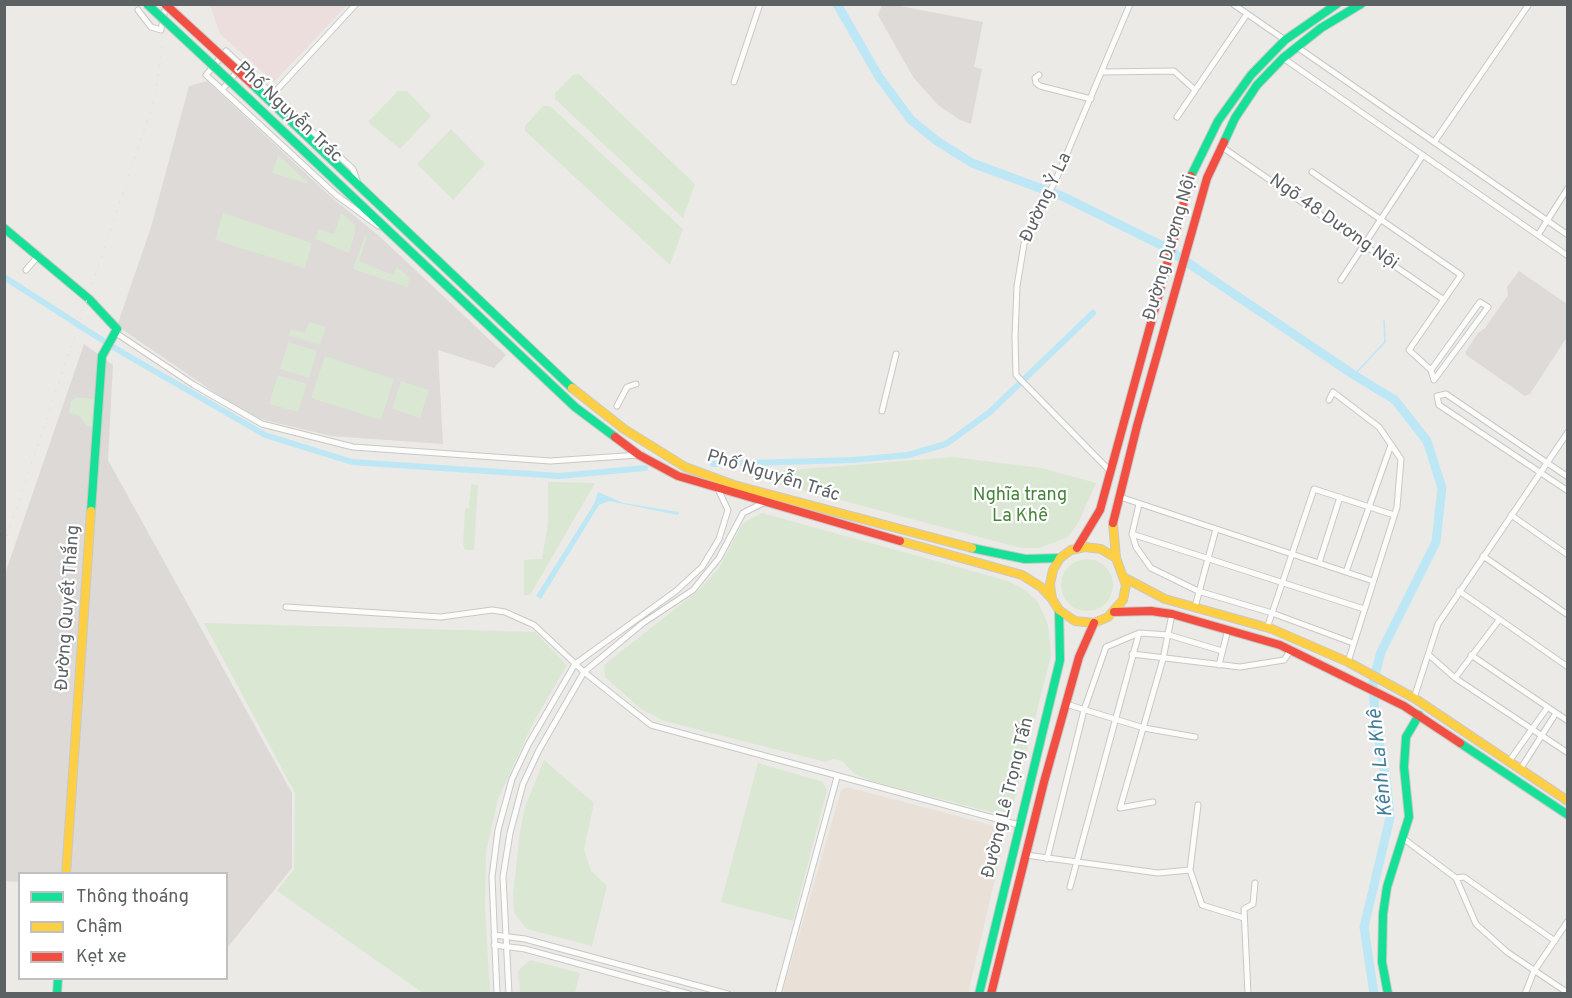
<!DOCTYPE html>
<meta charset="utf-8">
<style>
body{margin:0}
#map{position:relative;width:1572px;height:998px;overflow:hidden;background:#eceae7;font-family:Overpass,sans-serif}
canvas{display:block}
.frame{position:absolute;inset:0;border:6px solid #5c6164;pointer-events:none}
.legend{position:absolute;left:18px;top:872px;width:210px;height:108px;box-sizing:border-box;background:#fff;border:2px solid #bec0c1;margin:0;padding:8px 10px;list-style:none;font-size:18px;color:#5c6164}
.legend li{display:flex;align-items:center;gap:12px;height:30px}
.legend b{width:30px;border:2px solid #bec0c1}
</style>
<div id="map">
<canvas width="1572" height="998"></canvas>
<div class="frame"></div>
<ul class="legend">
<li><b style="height:8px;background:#16e098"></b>Thông thoáng</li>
<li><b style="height:8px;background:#ffcf43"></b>Chậm</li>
<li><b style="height:8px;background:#f24e42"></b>Kẹt xe</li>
</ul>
</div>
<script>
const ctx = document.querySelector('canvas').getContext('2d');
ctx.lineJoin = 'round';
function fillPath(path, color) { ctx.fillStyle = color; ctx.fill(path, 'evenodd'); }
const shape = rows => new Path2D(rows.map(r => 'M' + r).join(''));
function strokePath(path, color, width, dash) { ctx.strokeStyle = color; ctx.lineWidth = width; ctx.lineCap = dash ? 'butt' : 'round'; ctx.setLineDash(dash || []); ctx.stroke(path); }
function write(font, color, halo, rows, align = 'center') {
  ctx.font = font + ' Overpass,sans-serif'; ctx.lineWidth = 4.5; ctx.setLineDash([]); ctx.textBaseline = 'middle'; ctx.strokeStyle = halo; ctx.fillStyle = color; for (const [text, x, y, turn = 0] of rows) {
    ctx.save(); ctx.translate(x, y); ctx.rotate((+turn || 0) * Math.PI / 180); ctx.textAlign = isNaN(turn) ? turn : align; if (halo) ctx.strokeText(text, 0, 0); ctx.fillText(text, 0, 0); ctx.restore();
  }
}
fillPath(shape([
 [847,787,1007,829,968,993,785,994,783,990,841,790]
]), '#e9e1d7');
fillPath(shape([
 [84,344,113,365,108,460,292,793,292,868,227,948,226,874,20,874,19,882,5,881,5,574]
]), '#dcd9d7');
fillPath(shape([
 [882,5,895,5,983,22,974,67,982,69,971,124,960,120,938,105,913,77,878,15],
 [207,81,331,197,378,235,506,355,494,368,438,350,443,444,331,436,260,419,224,399,123,330,118,323,151,227,189,86],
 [1519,271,1567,304,1567,337,1530,394,1525,396,1466,355,1466,351,1478,333,1485,328,1508,295,1507,287]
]), '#dedad7');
fillPath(shape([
 [210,5,210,4,347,5,274,82,220,34]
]), '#ebdedd');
fillPath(shape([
 [579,74,695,184,683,218,555,99,555,93,573,75],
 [398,91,407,91,431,116,400,149,368,122],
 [543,106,550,106,683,229,670,265,525,131,525,126],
 [451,129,485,164,453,200,417,164],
 [278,155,308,182,308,184,272,173],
 [223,213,312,243,305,268,215,240],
 [341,213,355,225,355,234,349,253,315,239,318,229,334,234],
 [365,235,367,238,359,261,393,275,397,267,409,277,408,287,353,269],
 [309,322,326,327,320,345,289,335,291,329,305,333],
 [288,342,317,351,309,378,280,369],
 [325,356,394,379,381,420,311,398],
 [278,375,307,384,298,412,269,404],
 [401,381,429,390,420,418,392,409],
 [76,397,94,399,93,427,87,426,78,415,69,413,71,401],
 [953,457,1041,468,1096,483,1078,523,1068,537,1039,548,1021,548,742,474],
 [548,482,595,483,530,595,524,595,524,560,542,559,548,523],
 [471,484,478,485,474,550,465,550,463,545,465,509,469,508],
 [762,513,1008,581,1025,590,1038,602,1048,625,1051,655,1010,817,872,781,855,774,842,761,833,759,826,762,664,721,641,709,605,677,604,665,698,591,719,568,743,523],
 '1061 585a26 26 0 1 1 52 0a26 26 0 1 1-52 0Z',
 [204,623,535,632,567,665,533,723,498,799,486,852,485,907,490,993,423,993,277,891,294,869,295,793],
 [544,760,594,803,584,849,591,871,607,886,592,946,527,929,514,913,513,894,520,832,525,807],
 [758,763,823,782,827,790,793,921,721,902],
 [530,960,580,973,575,993,520,993,518,971]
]), '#d9e7d3');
fillPath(shape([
 [598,492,623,503,679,512,678,515,609,501,599,505,541,599,536,596,594,504]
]), '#bde7f4');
strokePath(shape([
 [1354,375,1385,342,1384,320]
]), '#bde7f4', 1.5);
strokePath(shape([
 [4,277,113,347,265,435,352,462,560,476,645,468],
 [713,464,853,460,908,455,946,444,990,412,1093,313]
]), '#bde7f4', 6);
strokePath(shape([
 [837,4,879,77,911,120,937,141,972,163,1064,197,1163,246,1354,375,1395,400,1427,441,1442,488,1436,542,1381,652,1373,682,1375,718,1387,786,1390,818,1364,927,1374,994]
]), '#bde7f4', 9);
const street = shape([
 [1233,4,1285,40],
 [138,10,151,27,161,30,166,4],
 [1297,47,1568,235],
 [1283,58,1568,256],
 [1102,72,1174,71,1195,90],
 [1039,75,1035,78,1036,83,1040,86,1091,99],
 [734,82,760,4],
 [222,90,239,69],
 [273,94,356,4],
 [1177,117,1247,14],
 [1435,141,1529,4],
 [1222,147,1444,300],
 [1312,172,1461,275,1409,350,1431,370,1434,380,1488,307,1480,302,1431,370],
 [358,183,353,169,226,51,206,75,336,195,378,226],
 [1538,235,1568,188],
 [26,270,39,255],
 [1341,280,1423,155],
 [116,333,194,385,262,424,353,447,550,461,639,455],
 [1329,400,1333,392,1379,427,1401,459,1397,507,1348,662],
 [617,406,627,387,636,384],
 [882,411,896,354],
 [1110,471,1016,375,1015,337,1017,286,1024,244,1057,177,1130,4],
 [1568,477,1446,394,1437,396,1439,405,1568,491],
 [1120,497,1373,581],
 [1139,504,1132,534,1136,547,1151,568,1198,591,1272,613,1353,643],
 [1511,515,1568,555],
 [1132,534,1364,609],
 [1483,556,1568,615],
 [1319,563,1340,497],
 [1346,572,1391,445],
 [1459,591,1568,667],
 [286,607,441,617,492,610,505,612,534,625,584,672,651,725,1019,825],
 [1195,607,1216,529],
 [1267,628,1314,489,1394,515],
 [1132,654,1240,667,1284,660,1291,650],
 [1429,655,1455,678,1568,753],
 [1471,655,1568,721],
 [1219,665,1228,629],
 [1455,678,1499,620],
 [1414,698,1438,624,1568,432],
 [1066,704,1144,728,1195,737],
 [1510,760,1547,708],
 [1521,768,1556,713],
 [1153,802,1120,808,1163,659,1172,614],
 [1198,805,1190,870,1202,905,1244,918],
 [1404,839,1456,878,1464,877,1555,941],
 [1026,855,1158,873,1190,870],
 [1047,859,1084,710,1106,647,1139,633,1169,635,1222,651],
 [1456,878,1476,924,1507,952,1568,993],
 [1070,887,1139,633],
 [494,935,525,939,728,994],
 [494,945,525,949,689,994],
 [497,994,492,877,498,830,512,779,528,745,575,664,676,591,702,567,719,539,728,510,718,489],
 [509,994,503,877,510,833,523,784,539,750,584,672,643,623,693,590,719,558,743,513,763,503],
 [778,994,837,777],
 [1248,994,1244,909,1253,904,1255,883],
 [1525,994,1534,971,1568,921]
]);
const fast = shape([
 [252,84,572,388],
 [249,99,575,407,615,437],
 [1224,142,1235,118,1257,85,1283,58,1321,28,1361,4],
 [1191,176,1218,121,1251,75,1285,40,1337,4],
 [4,228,89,299,117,329,102,356,91,511],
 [972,548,1025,559,1060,558],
 [1460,743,1568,815],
 [57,994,58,978],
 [979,994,1060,660,1059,610],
 [1388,994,1382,962,1383,914,1387,887,1409,817,1404,767,1406,737,1419,715]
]);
const slow = shape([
 [572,388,624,429,685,467,734,485,972,548],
 [1113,523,1116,558,1126,585,1123,600,1108,617,1094,623,1075,621,1059,610,1052,599,1050,584,1053,570,1060,558,1071,550,1085,547,1101,549,1116,558],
 [900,541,1022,575,1041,587,1052,599],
 [1125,578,1165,599,1272,629,1348,662,1414,698,1568,801],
 [66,874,91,511]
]);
const jam = shape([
 [615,437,639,455,678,476,900,541],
 [1113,523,1137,426,1207,178,1224,142],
 [1077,548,1100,510,1191,176],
 [1114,612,1151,611,1172,614,1280,645,1404,706,1460,743],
 [991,994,1044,782,1079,657,1094,623]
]);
strokePath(street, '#c8c8c7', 7);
strokePath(fast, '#c8c9c8', 10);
strokePath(slow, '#c8c9c8', 10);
strokePath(jam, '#c8c9c8', 10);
strokePath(street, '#fcfcfb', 5);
strokePath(fast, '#16e098', 8);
strokePath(slow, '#ffcf43', 8);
strokePath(jam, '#f24e42', 8);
strokePath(shape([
 [4,545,155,98,167,4]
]), '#e2e2e1', 1.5, [1.5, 8]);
const fastBridge = shape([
 [147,4,249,99]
]);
const jamBridge = shape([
 [165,4,252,84]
]);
strokePath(fastBridge, '#c8c9c8', 10, []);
strokePath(jamBridge, '#c8c9c8', 10, []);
strokePath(fastBridge, '#16e098', 8);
strokePath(jamBridge, '#f24e42', 8);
write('18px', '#5c6164', '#fff', [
 ["Phố Nguyễn Trác",288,113,43],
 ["Đường Ỷ La",1047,198,-65],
 ["Ngõ 48 Dương Nội",1333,223,35],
 ["Đường Dương Nội",1171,248,-74],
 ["Phố Nguyễn Trác",773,477,17],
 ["Đường Quyết Thắng",69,608,-86],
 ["Đường Lê Trọng Tấn",1009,798,-76]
]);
write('18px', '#46843b', '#fff', [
 ["Nghĩa trang",1020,496],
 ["La Khê",1020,517]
]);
write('italic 20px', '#417d9a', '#fff', [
 ["Kênh La Khê",1382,763,-96]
]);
</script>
